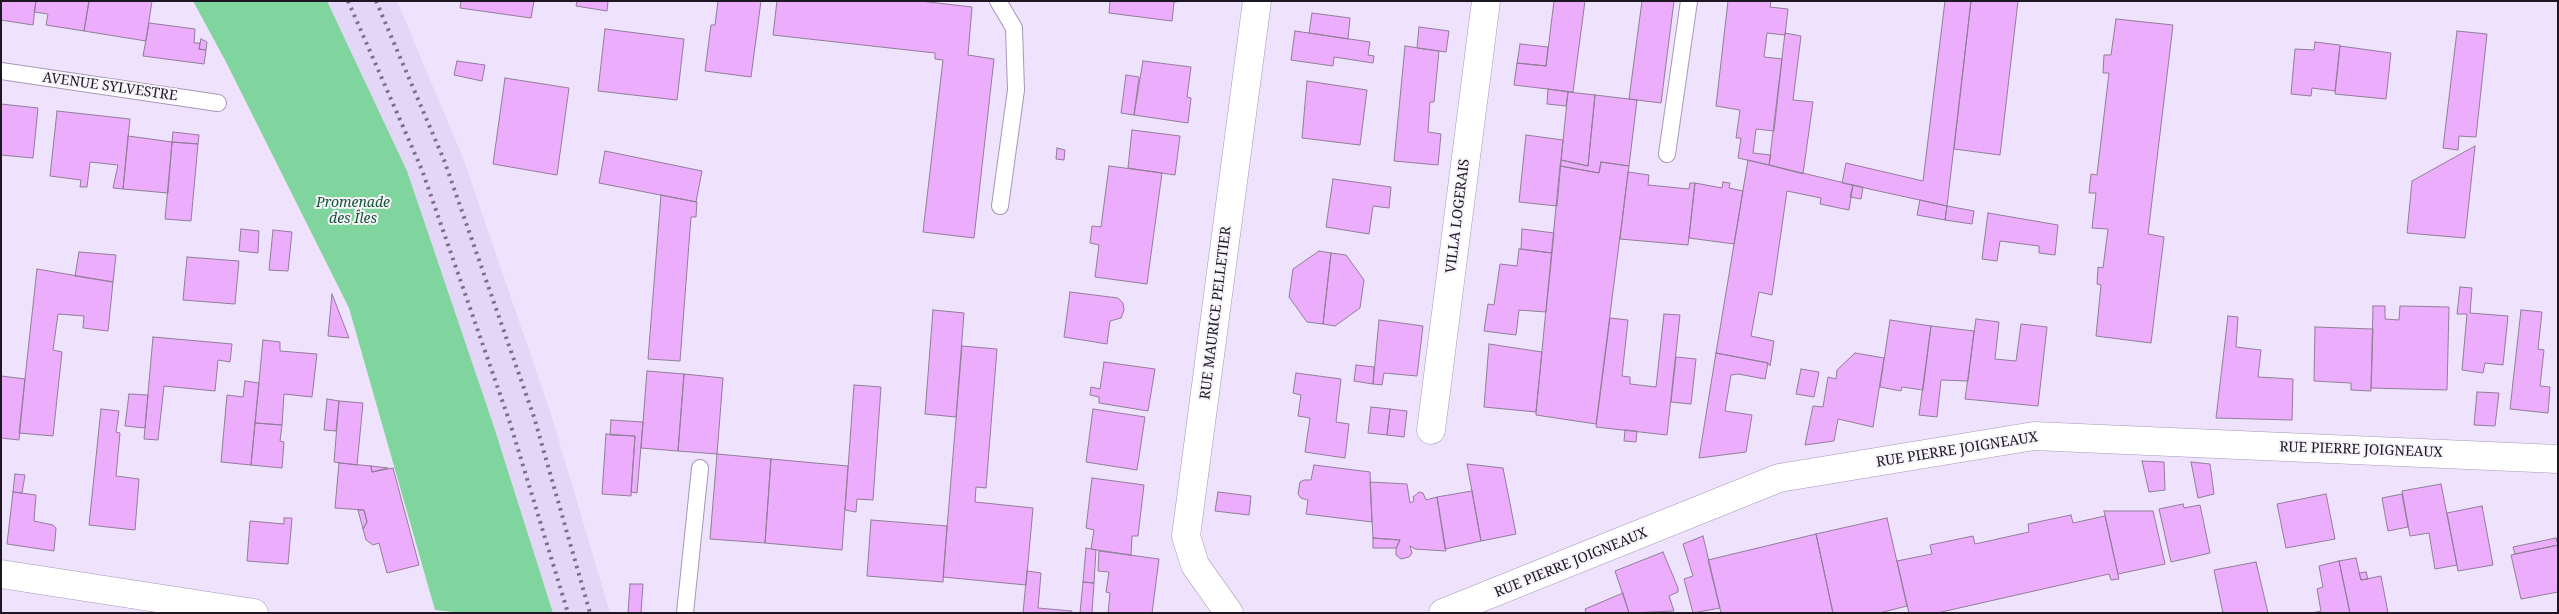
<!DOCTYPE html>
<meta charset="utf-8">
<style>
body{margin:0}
#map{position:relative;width:2559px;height:614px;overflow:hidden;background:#eee2fc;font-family:"Noto Serif",serif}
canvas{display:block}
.frame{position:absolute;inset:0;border:2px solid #1c1722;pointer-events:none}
</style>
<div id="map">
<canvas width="2559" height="614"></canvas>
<div class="frame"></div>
</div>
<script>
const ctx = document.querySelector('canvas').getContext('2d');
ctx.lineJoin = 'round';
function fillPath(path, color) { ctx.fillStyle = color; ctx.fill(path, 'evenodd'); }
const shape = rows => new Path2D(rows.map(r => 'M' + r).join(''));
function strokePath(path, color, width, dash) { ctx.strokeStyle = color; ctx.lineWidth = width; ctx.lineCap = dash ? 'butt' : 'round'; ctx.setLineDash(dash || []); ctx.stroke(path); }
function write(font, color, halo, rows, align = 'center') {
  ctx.font = font + ' "Noto Serif",serif'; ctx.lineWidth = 4; ctx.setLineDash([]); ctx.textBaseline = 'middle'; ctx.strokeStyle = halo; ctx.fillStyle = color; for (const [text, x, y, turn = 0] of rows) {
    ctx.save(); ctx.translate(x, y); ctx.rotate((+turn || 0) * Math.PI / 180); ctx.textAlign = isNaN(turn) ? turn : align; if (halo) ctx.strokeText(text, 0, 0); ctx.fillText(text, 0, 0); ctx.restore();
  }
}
fillPath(shape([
 [327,1,397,1,463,158,551,414,610,613,553,613,494,427,407,171]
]), '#e4d6f6');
fillPath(shape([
 [193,1,327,1,407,171,494,427,553,613,464,613,435,610,349,308,225,60]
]), '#80d49d');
const building = shape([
 [1,1,36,1,33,25,1,20,1,1],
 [36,1,89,1,84,31,46,25,48,14,34,12,36,1],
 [89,1,152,1,146,41,84,31,89,1],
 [461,1,534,1,531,18,460,8,461,1],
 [577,1,608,1,607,11,576,6,577,1],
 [718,1,761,1,751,77,705,71,711,25,715,25,718,1],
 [777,1,920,1,972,7,968,55,994,59,974,238,923,232,943,60,935,59,935,53,773,35,777,1],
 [1110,1,1184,1,1174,2,1172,21,1109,13,1110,1],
 [1554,1,1585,1,1573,92,1514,85,1517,63,1546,66,1554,1],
 [1642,1,1674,1,1661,103,1629,99,1642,1],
 [1728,1,1771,1,1770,7,1788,9,1785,35,1767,33,1764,57,1782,59,1774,131,1756,129,1753,153,1771,155,1769,165,1738,158,1741,138,1736,138,1740,110,1716,106,1728,1],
 [1945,1,1971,1,1947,206,1842,183,1846,163,1923,181,1945,1],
 [1971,1,2018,1,2000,155,1954,149,1971,1],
 [1312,13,1350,18,1348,39,1309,33,1312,13],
 [2116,19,2173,25,2148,234,2164,237,2151,343,2096,336,2101,285,2097,284,2098,267,2103,268,2108,229,2092,228,2096,193,2089,193,2091,174,2097,175,2109,73,2103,73,2104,55,2111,55,2116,19],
 [149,23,195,29,194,43,200,43,199,49,206,50,204,64,143,56,149,23],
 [1419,27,1449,31,1446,52,1417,48,1419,27],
 [605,29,684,39,677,100,598,91,605,29],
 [1295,31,1370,42,1368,55,1374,56,1373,63,1334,57,1333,66,1291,60,1295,31],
 [2457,31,2487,34,2476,137,2459,136,2458,150,2443,148,2457,31],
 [1785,33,1801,36,1793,100,1813,102,1803,174,1769,165,1785,33],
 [201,39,207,42,206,50,199,49,201,39],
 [2315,42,2340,45,2335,91,2312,88,2311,96,2291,94,2295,49,2314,50,2315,42],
 [1520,44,1548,47,1546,66,1517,63,1520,44],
 [1405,46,1439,51,1434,102,1430,102,1428,132,1441,134,1438,165,1394,161,1405,46],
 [2340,46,2391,53,2386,99,2335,94,2340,46],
 [457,61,485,65,482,81,454,75,457,61],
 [1143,61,1191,67,1187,97,1191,98,1188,123,1134,115,1143,61],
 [1126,75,1139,77,1134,115,1121,113,1126,75],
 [505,78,569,88,557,175,493,164,505,78],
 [1307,81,1367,90,1360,145,1302,138,1307,81],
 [1548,89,1568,92,1566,106,1547,104,1548,89],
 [1568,92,1595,95,1588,166,1561,160,1568,92],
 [1595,95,1637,100,1629,166,1601,162,1599,173,1560,166,1561,160,1588,166,1595,95],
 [1,104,38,108,33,158,1,155,1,104],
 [57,111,130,119,123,189,113,188,118,165,90,162,87,187,80,187,81,180,50,176,57,111],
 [1132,130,1180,136,1175,175,1128,168,1132,130],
 [173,132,199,135,198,144,172,142,173,132],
 [1526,135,1563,140,1557,206,1519,202,1526,135],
 [128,136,172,142,168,193,123,189,128,136],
 [172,142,198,144,191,221,165,219,172,142],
 [2475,146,2465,238,2407,233,2412,181,2475,146],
 [1057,148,1065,150,1064,160,1056,159,1057,148],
 [605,151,702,171,696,202,599,183,605,151],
 [1748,160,1853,185,1849,210,1820,204,1821,198,1787,191,1772,295,1759,292,1751,336,1774,341,1770,366,1768,363,1716,353,1748,160],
 [1601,162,1629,166,1596,424,1536,415,1536,412,1560,166,1599,173,1601,162],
 [1109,166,1162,173,1147,284,1095,277,1099,245,1090,243,1092,226,1101,227,1109,166],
 [1628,172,1649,175,1648,185,1689,189,1690,183,1695,183,1688,245,1620,239,1628,172],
 [1333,179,1391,187,1389,208,1373,206,1369,234,1326,227,1333,179],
 [1723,182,1730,183,1729,188,1743,191,1734,244,1689,238,1695,183,1722,188,1723,182],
 [1853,185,1863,187,1861,199,1850,197,1853,185],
 [661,195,697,202,696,217,691,217,680,361,648,359,661,195],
 [1920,200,1947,206,1945,220,1917,215,1920,200],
 [1947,206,1974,211,1972,224,1945,220,1947,206],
 [1988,213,2058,225,2055,255,2039,253,2039,246,2000,241,1997,261,1982,259,1988,213],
 [241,229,259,231,258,253,239,251,241,229],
 [1522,229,1554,233,1552,253,1521,249,1522,229],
 [273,230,292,232,288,271,269,270,273,230],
 [1519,249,1552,253,1546,312,1519,310,1516,335,1484,331,1488,304,1494,305,1500,264,1517,266,1519,249],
 [1319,251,1331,253,1323,324,1307,322,1289,297,1293,269,1319,251],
 [79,252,116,255,113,282,75,276,79,252],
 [1331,253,1346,255,1364,280,1360,308,1335,326,1323,324,1331,253],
 [187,257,239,261,235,304,183,300,187,257],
 [37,269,113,282,108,331,83,328,84,316,58,314,53,350,62,352,53,436,19,433,37,269],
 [2460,287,2472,288,2470,313,2508,316,2503,365,2485,363,2483,373,2462,370,2467,314,2457,314,2460,287],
 [1070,292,1118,298,1123,303,1124,310,1121,318,1110,321,1107,344,1064,337,1070,292],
 [332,294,349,338,328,336,332,294],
 [2373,306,2385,306,2385,319,2399,320,2400,306,2449,307,2447,390,2371,388,2373,306],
 [933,310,964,313,956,417,925,414,933,310],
 [2521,310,2542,312,2538,349,2544,350,2540,386,2550,387,2548,413,2510,409,2521,310],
 [1664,314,1680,315,1667,435,1596,427,1610,318,1628,320,1622,376,1630,377,1630,384,1656,387,1664,314],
 [2228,316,2238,317,2236,347,2261,350,2258,377,2293,379,2292,420,2216,418,2228,316],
 [1976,319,1999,322,1995,359,2016,361,2021,324,2047,327,2038,406,1965,399,1976,319],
 [1379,320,1423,326,1417,376,1384,373,1382,385,1373,384,1379,320],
 [1890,320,1931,326,1923,390,1902,387,1901,391,1880,387,1890,320],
 [1931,326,1974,331,1968,381,1941,380,1937,417,1919,415,1931,326],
 [2315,327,2373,329,2371,391,2351,390,2351,383,2314,381,2315,327],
 [153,337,232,344,230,362,218,360,215,391,164,386,158,440,144,439,153,337],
 [263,340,280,342,280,351,317,354,312,397,284,394,282,425,255,423,263,340],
 [1489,344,1542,352,1536,412,1484,407,1489,344],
 [962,346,997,349,986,488,976,487,975,502,1033,508,1026,585,943,577,962,346],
 [1716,353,1768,363,1765,379,1738,374,1731,375,1725,411,1752,415,1746,452,1699,458,1716,353],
 [1855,353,1884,358,1873,427,1838,419,1834,441,1805,445,1813,406,1823,407,1828,377,1836,379,1837,370,1855,353],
 [1676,357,1696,359,1691,404,1671,402,1676,357],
 [1104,362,1155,369,1148,411,1099,403,1099,397,1090,395,1091,387,1100,389,1104,362],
 [1356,365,1374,367,1373,384,1354,381,1356,365],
 [1801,369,1819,372,1814,397,1796,394,1801,369],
 [647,371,684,374,678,451,641,448,647,371],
 [1296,373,1341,379,1336,422,1349,424,1345,458,1305,452,1310,418,1298,416,1301,395,1293,393,1296,373],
 [684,374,723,378,717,454,678,451,684,374],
 [1,376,25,379,19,440,1,438,1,376],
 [245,381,259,383,251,465,221,462,227,395,243,397,245,381],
 [854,385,881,387,873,500,857,499,856,512,845,510,854,385],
 [2477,392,2499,393,2495,426,2474,425,2477,392],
 [129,394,148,395,145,428,125,426,129,394],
 [327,399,339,401,336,431,324,430,327,399],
 [339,401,363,403,357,465,334,462,339,401],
 [1371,407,1390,409,1387,435,1368,433,1371,407],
 [101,409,119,411,116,432,120,433,116,476,139,479,135,530,89,525,101,409],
 [1093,409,1145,417,1137,470,1086,462,1093,409],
 [1390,409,1407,411,1404,437,1387,435,1390,409],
 [611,420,643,422,637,493,631,492,635,436,610,435,611,420],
 [255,423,282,425,280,441,284,442,282,468,251,465,255,423],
 [1625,430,1637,431,1636,442,1624,441,1625,430],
 [606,434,635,436,631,496,602,494,606,434],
 [717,454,771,459,765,543,710,539,717,454],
 [771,459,848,466,842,550,765,543,771,459],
 [2142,461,2164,462,2165,490,2149,492,2142,461],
 [2191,462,2210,464,2214,494,2198,498,2191,462],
 [339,463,371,466,372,472,393,468,419,565,387,573,379,543,373,545,366,540,363,529,367,522,364,510,335,508,339,463],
 [1467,464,1503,468,1516,534,1481,541,1467,464],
 [1314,465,1370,472,1372,522,1306,514,1308,500,1301,498,1298,494,1300,482,1304,480,1311,480,1314,465],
 [371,466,388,468,372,472,371,466],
 [15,474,25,475,22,493,13,492,15,474],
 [1092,478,1144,485,1138,536,1132,536,1131,555,1091,549,1094,530,1086,528,1092,478],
 [1370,482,1407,484,1410,503,1414,501,1413,497,1419,492,1423,493,1426,500,1437,497,1446,551,1415,549,1410,546,1412,553,1409,557,1401,559,1396,555,1396,549,1400,540,1373,538,1370,482],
 [2441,484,2457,565,2435,569,2429,533,2410,536,2402,491,2441,484],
 [1472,491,1481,541,1445,549,1437,497,1472,491],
 [13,492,36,495,34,521,53,525,56,528,54,551,7,544,13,492],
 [1218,492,1251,496,1249,515,1215,511,1218,492],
 [2326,494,2335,539,2286,548,2277,504,2326,494],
 [2402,494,2408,527,2388,531,2382,498,2402,494],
 [2183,504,2184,508,2200,505,2210,553,2171,562,2159,509,2183,504],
 [2482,506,2493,565,2458,571,2447,513,2482,506],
 [358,510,364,510,367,522,363,529,358,510],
 [2104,511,2153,511,2165,564,2118,574,2104,511],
 [2071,515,2073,523,2105,516,2119,579,2111,580,2109,574,1937,613,1909,613,1897,561,1932,554,1930,545,1973,536,1975,544,2029,532,2028,524,2071,515],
 [284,518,292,518,288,564,247,561,250,521,284,524,284,518],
 [1887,518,1907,606,1879,613,1833,613,1816,534,1887,518],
 [871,520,947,526,943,582,867,576,871,520],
 [1816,534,1833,613,1721,613,1708,560,1816,534],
 [1703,536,1720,608,1693,613,1684,579,1693,576,1683,544,1703,536],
 [1373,538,1400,540,1396,548,1373,548,1373,538],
 [2556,538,2558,545,2515,554,2513,547,2556,538],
 [2558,545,2558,592,2521,599,2511,555,2558,545],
 [1086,548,1096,550,1094,583,1083,582,1086,548],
 [1099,551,1159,559,1152,613,1108,613,1110,593,1106,592,1109,572,1098,571,1099,551],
 [1663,552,1678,588,1678,592,1669,596,1674,611,1629,613,1615,571,1663,552],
 [2356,558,2361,580,2381,576,2388,613,2350,613,2339,561,2356,558],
 [2339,561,2350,613,2312,613,2321,611,2317,589,2323,587,2319,566,2339,561],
 [2256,562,2268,613,2223,613,2214,570,2256,562],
 [1027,571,1041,573,1038,608,1072,611,1071,613,1023,613,1027,571],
 [2366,572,2368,579,2361,580,2359,573,2366,572],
 [1083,582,1094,583,1092,613,1080,613,1083,582],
 [630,584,643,584,641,613,628,613,630,584],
 [1623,593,1629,613,1586,613,1585,609,1623,593]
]);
fillPath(building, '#ecaefc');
strokePath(building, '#927d98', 1);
const lane = shape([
 [998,1,1014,28,1016,90,1000,206],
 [1,71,218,103],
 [1667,154,1689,1],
 [685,613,700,468]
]);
const street = shape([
 [1431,430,1486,1],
 [1229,613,1195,565,1186,536,1257,1]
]);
const secondary = shape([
 [1,574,254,613],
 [1443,613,1779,478,2034,436,2558,459]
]);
strokePath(lane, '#a798b7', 18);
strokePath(street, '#a798b7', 29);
strokePath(secondary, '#a798b7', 29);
strokePath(lane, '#fff', 16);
strokePath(street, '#fff', 28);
strokePath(secondary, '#fff', 28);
strokePath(shape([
 [348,1,422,170,510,423,568,613],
 [376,1,444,160,534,417,590,613]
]), '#7a7183', 4, [2.5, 5]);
write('14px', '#1c1722', '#f6f3fa', [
 ["AVENUE SYLVESTRE",110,87,8],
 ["VILLA LOGERAIS",1458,216,-83],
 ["RUE MAURICE PELLETIER",1216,313,-83],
 ["RUE PIERRE JOIGNEAUX",1957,450,-9],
 ["RUE PIERRE JOIGNEAUX",2361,450,2],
 ["RUE PIERRE JOIGNEAUX",1571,563,-22]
]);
write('italic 14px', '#105731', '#f6f3fa', [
 ["Promenade",353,203],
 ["des Îles",353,219]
]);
</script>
